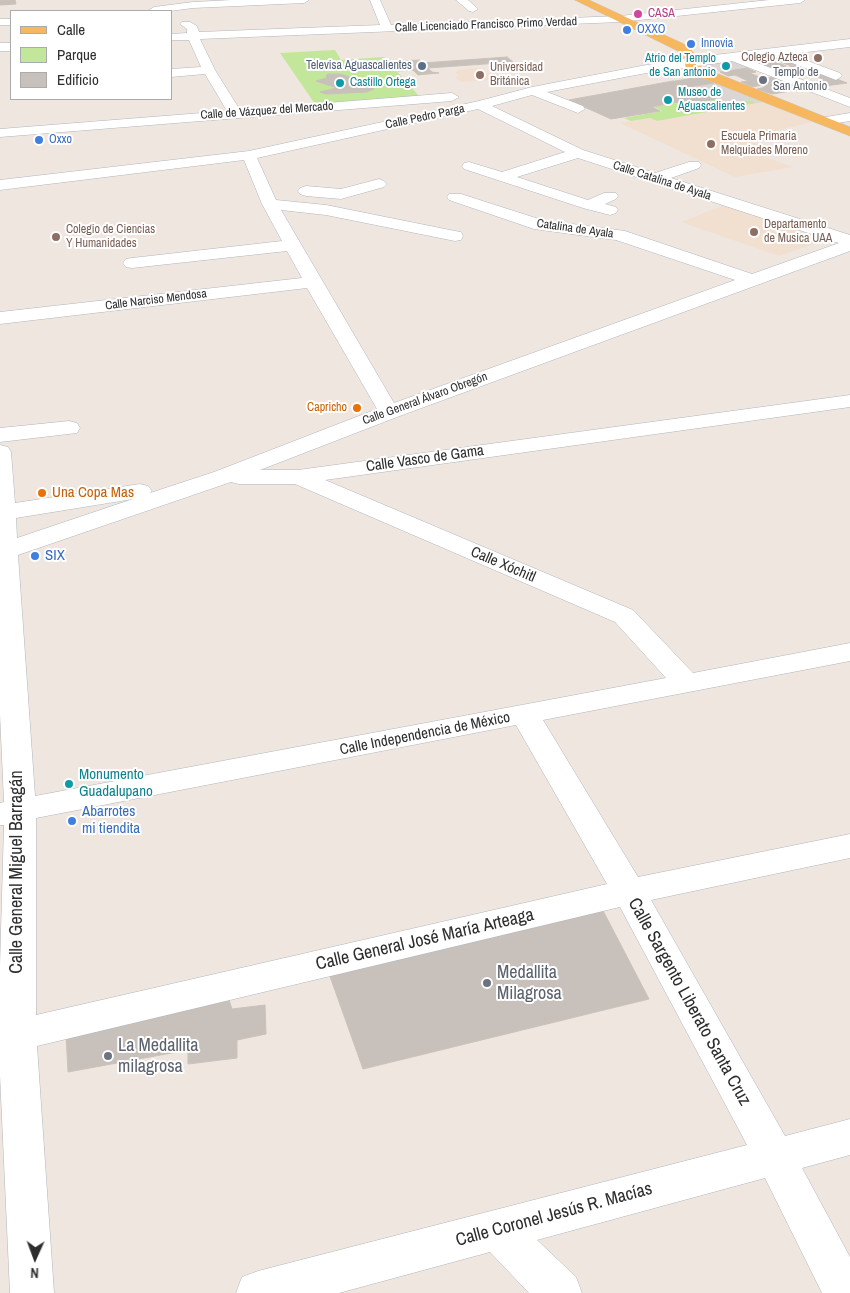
<!DOCTYPE html>
<meta charset="utf-8">
<style>
body{margin:0}
#map{position:relative;width:850px;height:1293px;overflow:hidden;background:#efe6e0;font-family:"Archivo Narrow",sans-serif}
canvas{display:block}
.legend{position:absolute;left:10px;top:10px;width:162px;height:90px;box-sizing:border-box;background:#fff;border:1px solid #ababab;margin:0;padding:6px 9px;list-style:none;font-size:15px;color:#2d2d2d}
.legend li{display:flex;align-items:center;gap:10px;height:25px}
.legend b{width:25px;border:1px solid #ababab}
.north{position:absolute;left:10px;top:1233px;width:50px;height:50px;-webkit-text-stroke:4px #fff;paint-order:stroke;rotate:182deg;font-size:14px;font-weight:700;line-height:20px;text-align:center;color:#2d2d2d}
.north::after{content:'';display:block;margin:auto;width:18px;height:22px;background:#2d2d2d;clip-path:polygon(50% 0,100% 100%,50% 72%,0 100%)}
</style>
<div id="map">
<canvas width="850" height="1293"></canvas>
<ul class="legend">
<li><b style="height:6px;background:#f6b75e"></b>Calle</li>
<li><b style="height:14px;background:#c2e79b"></b>Parque</li>
<li><b style="height:14px;background:#c8c1bb"></b>Edificio</li>
</ul>
<div class="north">N</div>
</div>
<script>
const ctx = document.querySelector('canvas').getContext('2d');
ctx.lineJoin = 'round';
function fillPath(path, color) { ctx.fillStyle = color; ctx.fill(path, 'evenodd'); }
const shape = rows => new Path2D(rows.map(r => 'M' + r).join(''));
function strokePath(path, color, width, dash) { ctx.strokeStyle = color; ctx.lineWidth = width; ctx.lineCap = dash ? 'butt' : 'round'; ctx.setLineDash(dash || []); ctx.stroke(path); }
function write(font, color, halo, rows, align = 'center') {
  ctx.font = font + ' "Archivo Narrow",sans-serif'; ctx.lineWidth = 4; ctx.setLineDash([]); ctx.textBaseline = 'middle'; ctx.strokeStyle = halo; ctx.fillStyle = color; for (const [text, x, y, turn = 0] of rows) {
    ctx.save(); ctx.translate(x, y); ctx.rotate((+turn || 0) * Math.PI / 180); ctx.textAlign = isNaN(turn) ? turn : align; if (halo) ctx.strokeText(text, 0, 0); ctx.fillText(text, 0, 0); ctx.restore();
  }
}
fillPath(shape([
 [479,68,486,74,501,74,504,77,498,77,500,79,461,82,455,77,459,76,455,72,458,72,456,70],
 [763,102,813,122,744,138,771,150,754,153,793,167,735,177,620,123,650,118,657,121],
 [727,204,823,241,779,256,681,222]
]), '#f1e0cf');
fillPath(shape([
 [335,50,341,60,384,57,419,96,315,104,280,53],
 [718,99,729,104,749,100,757,103,657,121,650,118,631,121,624,118,662,111,654,107,688,101,694,104]
]), '#c2e79b');
fillPath(shape([
 [736,60,753,67,716,72,700,65],
 [714,83,763,102,757,103,749,100,729,104,699,92,703,91,692,87]
]), '#dbd6d3');
const building = shape([
 [0,0,15,0,16,4,0,5,0,0],
 [776,55,798,64,788,65,774,59,750,63,742,59,776,55],
 [507,57,513,62,428,68,432,72,439,73,428,74,418,75,413,70,398,71,393,65,401,64,399,61,420,60,423,63,507,57],
 [774,61,786,66,767,69,755,64,774,61],
 [801,65,847,83,818,87,807,83,825,80,789,66,801,65],
 [747,68,756,72,750,73,764,79,773,77,784,81,776,83,781,85,790,84,804,89,772,94,757,89,766,87,762,85,752,87,741,82,748,81,735,75,728,76,720,72,747,68],
 [328,74,340,74,365,81,378,82,379,85,371,86,374,89,367,92,326,94,320,92,337,88,316,81,327,78,326,76,328,74],
 [700,77,714,83,690,87,675,81,700,77],
 [673,81,704,91,699,92,716,99,695,103,689,100,652,107,660,111,611,119,569,100,673,81],
 [668,92,678,96,657,100,647,96,668,92],
 [622,98,640,106,617,110,599,102,622,98],
 [668,92,678,96,657,100,647,96,668,92],
 [622,98,640,106,617,110,599,102,622,98],
 [598,901,649,999,363,1069,327,968,598,901],
 [227,994,232,1009,265,1005,266,1034,237,1040,237,1058,188,1064,188,1050,68,1072,66,1034,227,994]
]);
fillPath(building, '#c8c1bb');
strokePath(building, '#cbc1b9', 1);
const minor = shape([
 [232,0,309,0,304,3,193,8,170,11,149,10,154,7,193,2,232,0],
 [370,0,380,0,391,25,620,16,769,0,805,0,800,3,620,22,200,39,215,70,240,110,452,93,459,97,452,101,0,137,0,129,227,111,205,74,171,77,171,69,201,67,189,40,171,40,171,34,187,33,187,29,180,24,182,22,190,22,197,26,199,32,380,25,370,0],
 [456,0,468,0,478,9,473,12,469,11,456,0],
 [0,19,11,19,11,25,0,25,0,19],
 [850,39,850,47,789,54,840,73,842,76,836,80,774,56,747,59,850,98,850,107,732,61,641,74,547,92,583,106,585,109,578,113,532,95,492,106,583,150,655,173,689,162,699,162,701,165,699,168,671,178,850,235,850,251,397,417,260,470,298,470,850,395,850,407,325,480,633,610,693,673,850,643,850,661,543,720,638,877,850,834,850,858,651,900,785,1136,850,1119,850,1155,802,1168,850,1257,850,1293,822,1293,765,1178,537,1240,576,1277,582,1293,529,1293,490,1252,339,1293,236,1293,242,1277,258,1271,747,1145,620,907,37,1046,54,1293,10,1293,0,1075,0,966,4,825,0,825,0,803,4,802,0,714,0,445,8,447,11,452,15,503,140,484,148,486,152,491,150,493,214,472,377,409,307,288,0,324,0,312,302,278,287,251,132,268,126,267,123,263,126,259,132,258,282,241,262,204,244,160,0,190,0,180,249,151,479,101,532,87,641,66,689,58,850,39],
 [478,109,565,152,502,172,469,162,464,163,462,166,464,169,583,208,610,215,616,213,618,210,616,207,605,204,616,199,618,196,616,193,604,193,588,200,517,177,578,158,839,243,752,274,625,231,542,220,461,194,449,194,447,197,449,200,534,229,616,240,735,280,394,403,281,210,326,215,455,241,461,240,463,236,461,232,455,231,326,205,276,200,257,158,478,109],
 [231,482,239,484,295,484,615,622,666,678,35,796,18,555,231,482],
 [133,499,17,538,16,518,133,499],
 [516,725,607,884,36,1015,36,818,516,725],
 [0,43,11,43,11,51,0,51,0,43],
 [850,113,850,121,825,125,818,121,820,118,850,113],
 [379,179,384,181,387,184,384,187,341,199,306,196,300,194,298,191,300,188,306,186,341,189,379,179],
 [69,421,77,423,80,428,77,433,0,442,0,428,69,421]
]);
const major = shape([
 [575,0,589,0,688,46,696,56,696,65,850,127,850,136,700,77,686,70,684,56,680,52,575,0]
]);
strokePath(minor, '#b0b5bd', 1);
strokePath(major, '#c8c8c8', 1);
fillPath(minor, '#fff');
fillPath(major, '#f6b75e');
for (const [x, y, r, color] of [
 [638,14,5,"#d1479c"],
 [627,30,5,"#3f7fe0"],
 [691,44,5,"#3f7fe0"],
 [818,58,5,"#8d6e63"],
 [422,66,5,"#5c6f8a"],
 [726,66,5,"#0f9aa8"],
 [480,75,5,"#8d6e63"],
 [763,80,5,"#6b7280"],
 [340,83,5,"#0f9aa8"],
 [668,100,5,"#0f9aa8"],
 [39,140,5,"#3f7fe0"],
 [711,144,5,"#8d6e63"],
 [754,232,5,"#8d6e63"],
 [56,237,5,"#8d6e63"],
 [357,408,5,"#e8710a"],
 [42,493,5,"#e8710a"],
 [35,556,5,"#3f7fe0"],
 [69,784,5,"#0f9aa8"],
 [72,821,5,"#3f7fe0"],
 [487,983,5,"#6b7280"],
 [108,1056,5,"#6b7280"]
]) { const dot = new Path2D(); dot.arc(x, y, r, 0, 2 * Math.PI); ctx.fillStyle = color; ctx.fill(dot); strokePath(dot, '#fff', 2); }
write('12px', '#b23c85', '#fff', [
 ["CASA",648,14]
], 'left');
write('12px', '#2d2d2d', '#fff', [
 ["Calle Licenciado Francisco Primo Verdad",486,25,-2],
 ["Calle de Vázquez del Mercado",267,111,-4],
 ["Calle Pedro Parga",425,117,-12],
 ["Calle Catalina de Ayala",662,181,18],
 ["Catalina de Ayala",575,229,8],
 ["Calle Narciso Mendosa",156,300,-7],
 ["Calle General Álvaro Obregón",425,399,-20]
]);
write('12px', '#366cbe', '#fff', [
 ["OXXO",637,30],
 ["Innovia",701,44],
 ["Oxxo",49,140]
], 'left');
write('12px', '#785e54', '#fff', [
 ["Colegio Azteca",808,58,"right"],
 ["Universidad",490,68],
 ["Británica",490,82],
 ["Escuela Primaria",721,137],
 ["Melquiades Moreno",721,151],
 ["Departamento",764,225],
 ["de Musica UAA",764,239],
 ["Colegio de Ciencias",66,230],
 ["Y Humanidades",66,244]
], 'left');
write('12px', '#0d838f', '#fff', [
 ["Atrio del Templo",716,59,"right"],
 ["de San antonio",716,73,"right"],
 ["Castillo Ortega",350,83],
 ["Museo de",678,93],
 ["Aguascalientes",678,107]
], 'left');
write('12px', '#4e5e75', '#fff', [
 ["Televisa Aguascalientes",412,66]
], 'right');
write('12px', '#5b616d', '#fff', [
 ["Templo de",773,73],
 ["San Antonio",773,87]
], 'left');
write('12px', '#c56008', '#fff', [
 ["Capricho",347,408]
], 'right');
write('15px', '#2d2d2d', '#fff', [
 ["Calle Vasco de Gama",425,459,-8],
 ["Calle Xóchitl",503,565,23],
 ["Calle Independencia de México",425,734,-11]
]);
write('15px', '#c56008', '#fff', [
 ["Una Copa Mas",52,493]
], 'left');
write('15px', '#366cbe', '#fff', [
 ["SIX",45,556],
 ["Abarrotes",82,812],
 ["mi tiendita",82,829]
], 'left');
write('15px', '#0d838f', '#fff', [
 ["Monumento",79,775],
 ["Guadalupano",79,792]
], 'left');
write('18px', '#2d2d2d', '#fff', [
 ["Calle General Miguel Barragán",17,872,-90],
 ["Calle General José María Arteaga",425,940,-13],
 ["Calle Sargento Liberato Santa Cruz",689,1002,61],
 ["Calle Coronel Jesús R. Macías",554,1215,-15]
]);
write('18px', '#5b616d', '#fff', [
 ["Medallita",497,973],
 ["Milagrosa",497,994],
 ["La Medallita",118,1046],
 ["milagrosa",118,1067]
], 'left');
</script>
